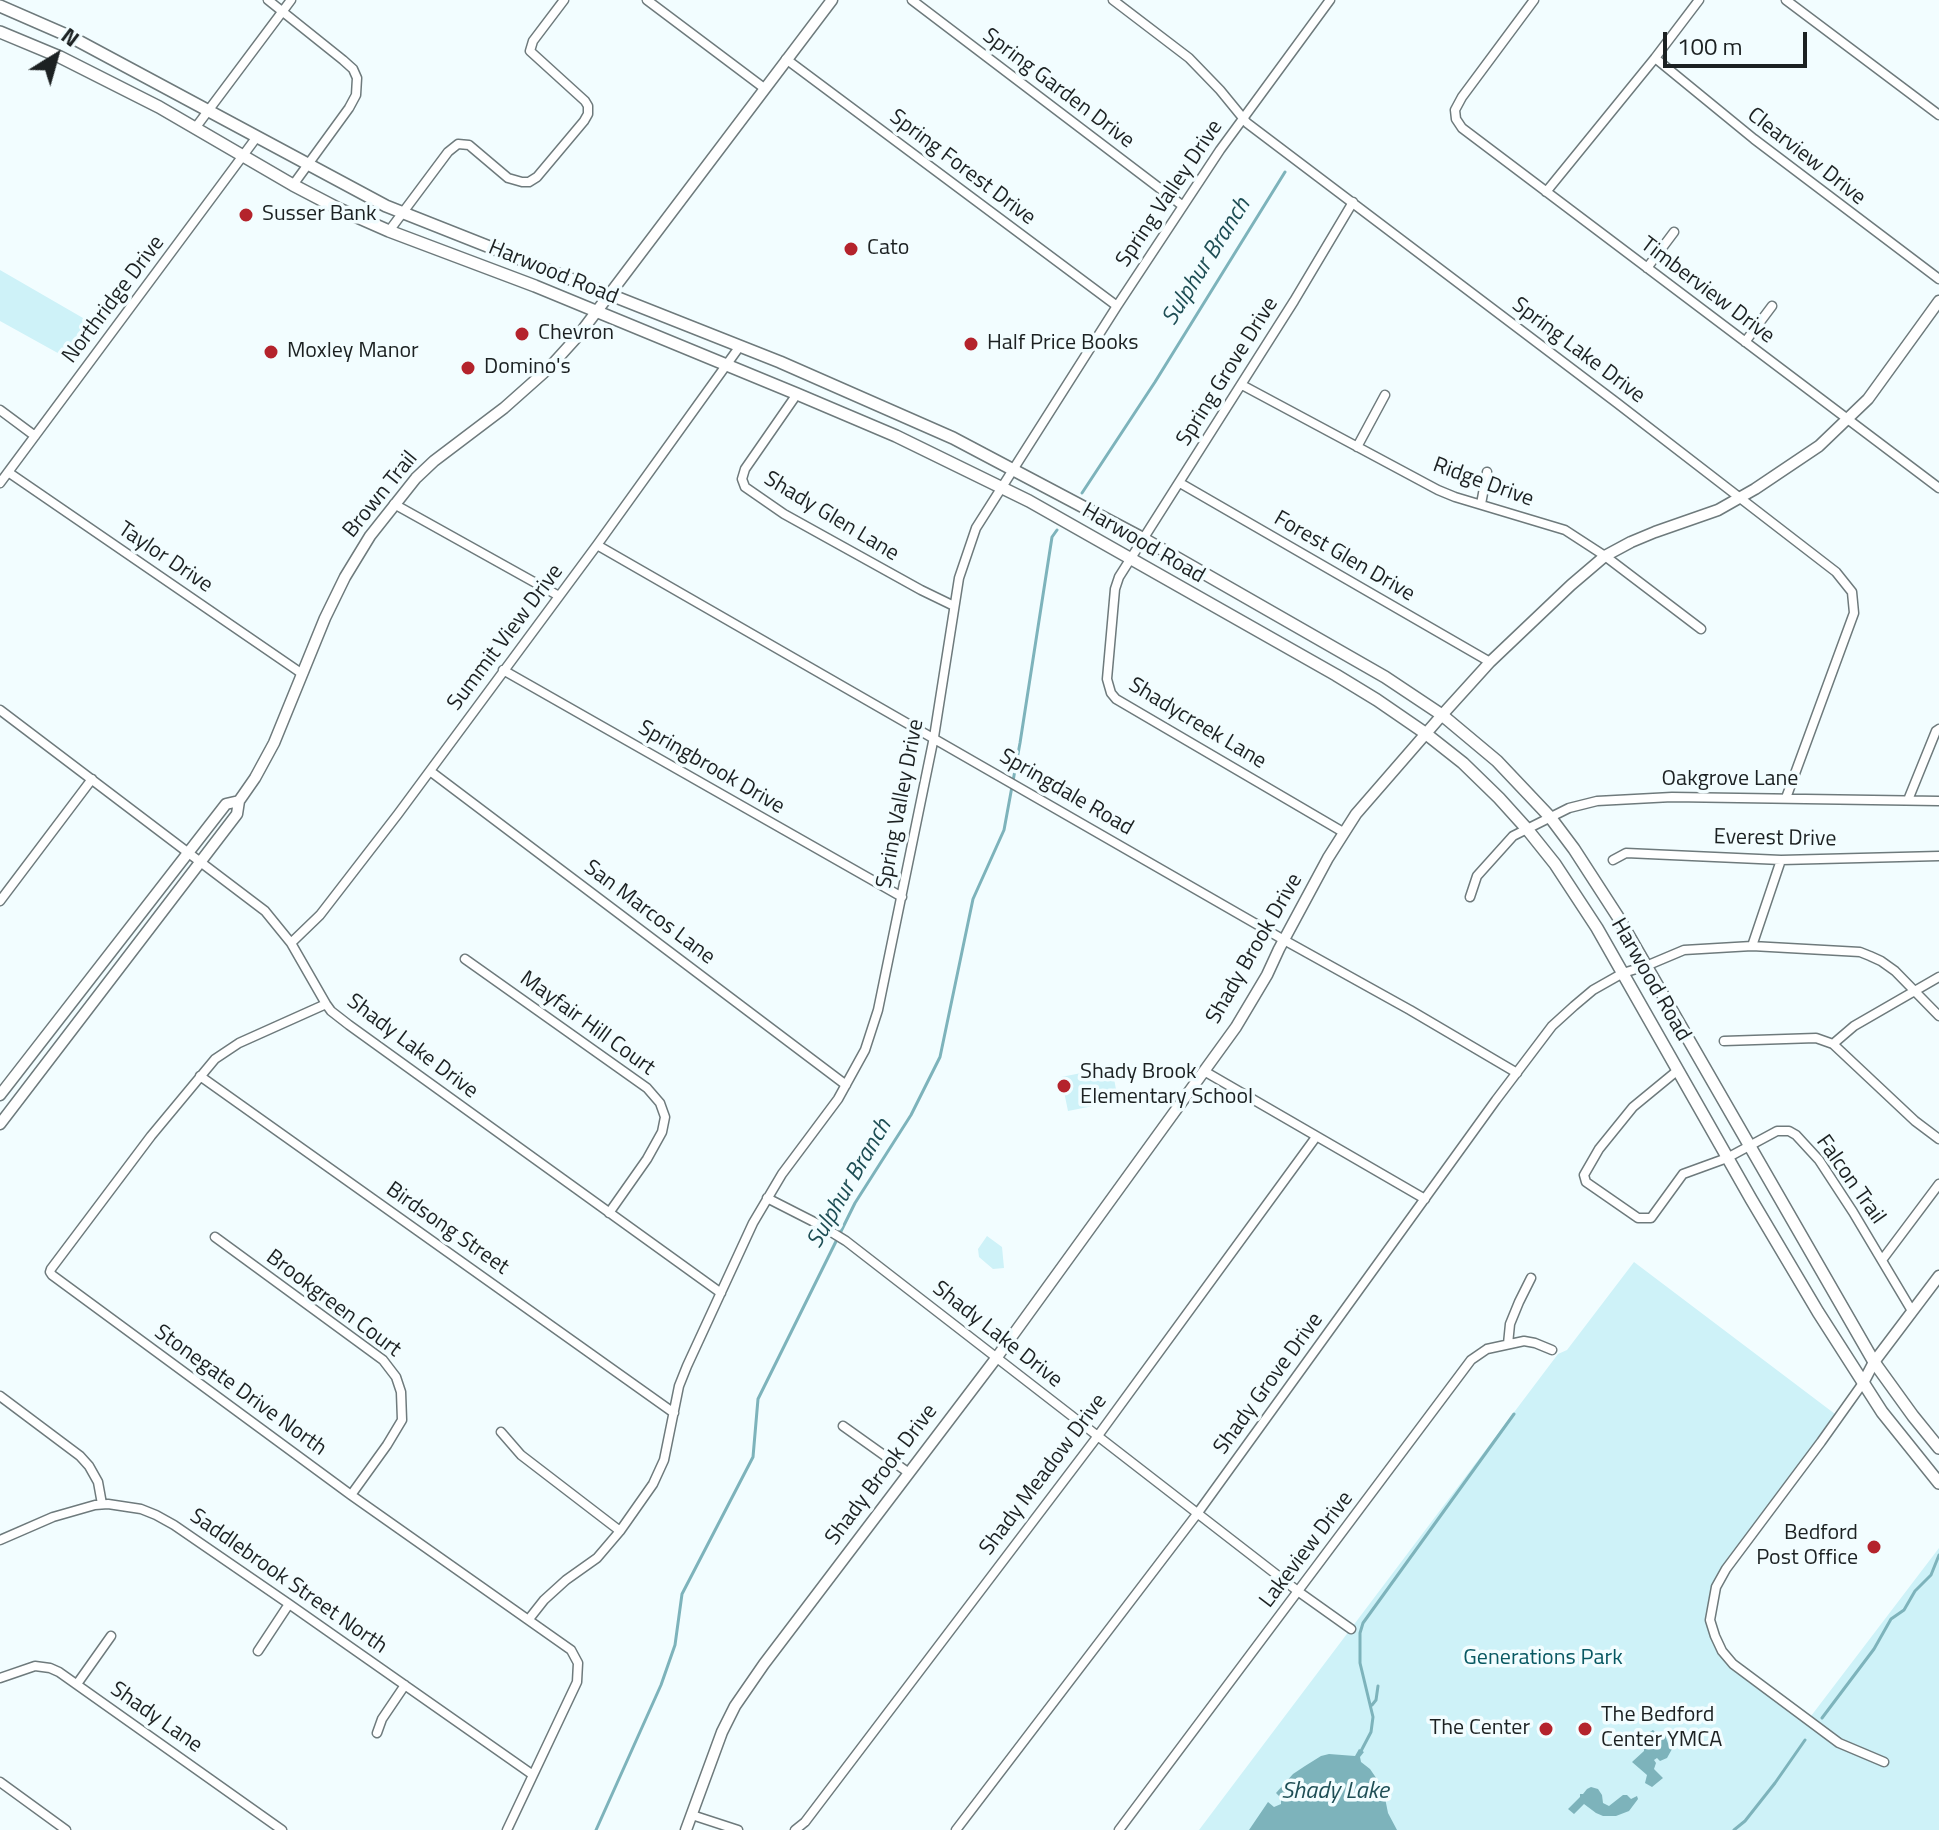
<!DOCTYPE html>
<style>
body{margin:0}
#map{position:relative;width:1939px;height:1830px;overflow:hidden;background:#f2fdff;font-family:"Titillium Web",sans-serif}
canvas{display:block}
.north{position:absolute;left:16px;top:16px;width:80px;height:80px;-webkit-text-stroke:6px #f2fdff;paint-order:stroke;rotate:37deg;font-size:22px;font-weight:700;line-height:32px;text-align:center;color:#1c2122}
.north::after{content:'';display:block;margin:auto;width:28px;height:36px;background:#1c2122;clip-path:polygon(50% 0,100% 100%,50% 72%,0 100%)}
.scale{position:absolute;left:1663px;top:32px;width:144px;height:36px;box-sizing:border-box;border:4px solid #1c2122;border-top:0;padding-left:10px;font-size:24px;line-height:28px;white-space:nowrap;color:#1c2122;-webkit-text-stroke:6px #f2fdff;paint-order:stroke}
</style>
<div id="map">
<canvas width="1939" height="1830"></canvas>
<div class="north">N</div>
<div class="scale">100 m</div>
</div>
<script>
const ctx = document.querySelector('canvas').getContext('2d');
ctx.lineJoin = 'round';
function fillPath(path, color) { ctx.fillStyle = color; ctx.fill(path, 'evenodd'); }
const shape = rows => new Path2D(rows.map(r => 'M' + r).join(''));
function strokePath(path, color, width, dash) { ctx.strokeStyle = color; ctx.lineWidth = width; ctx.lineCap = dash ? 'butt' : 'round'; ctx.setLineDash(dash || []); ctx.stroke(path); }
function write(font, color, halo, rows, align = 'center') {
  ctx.font = font + ' "Titillium Web",sans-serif'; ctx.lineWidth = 7; ctx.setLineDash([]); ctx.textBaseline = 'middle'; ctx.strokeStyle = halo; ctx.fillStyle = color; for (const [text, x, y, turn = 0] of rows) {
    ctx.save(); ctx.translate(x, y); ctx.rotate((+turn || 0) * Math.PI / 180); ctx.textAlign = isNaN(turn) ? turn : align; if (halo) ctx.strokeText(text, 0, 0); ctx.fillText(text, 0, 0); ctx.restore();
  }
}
fillPath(shape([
 [0,270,102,329,74,362,0,321],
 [1112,1067,1118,1101,1068,1111,1061,1077],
 [987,1236,1002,1247,1004,1268,993,1269,979,1257,978,1249],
 [1634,1262,1839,1417,1716,1587,1710,1620,1722,1651,1808,1720,1939,1548,1939,1830,1199,1830,1558,1354,1567,1350]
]), '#cef2f8');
fillPath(shape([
 [1653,1730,1656,1733,1665,1735,1669,1746,1672,1749,1667,1758,1660,1761,1657,1758,1654,1760,1656,1763,1654,1769,1663,1778,1652,1787,1645,1783,1647,1775,1632,1762,1644,1751,1644,1745,1641,1743,1642,1740,1646,1734],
 [1359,1749,1364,1752,1360,1757,1361,1762,1370,1769,1383,1788,1388,1813,1397,1830,1249,1830,1268,1802,1274,1807,1281,1804,1281,1798,1276,1793,1293,1774,1305,1766,1321,1756,1329,1754,1355,1756],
 [1591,1787,1598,1789,1602,1795,1603,1803,1609,1806,1623,1795,1627,1795,1631,1799,1637,1796,1638,1799,1629,1811,1616,1816,1603,1816,1596,1813,1584,1804,1574,1814,1568,1809,1580,1797,1580,1794,1583,1794,1587,1789]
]), '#7db3bb');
strokePath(shape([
 [1082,493,1155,382,1285,172],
 [1372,1705,1376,1700,1378,1686],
 [1822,1718,1874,1649,1891,1619,1904,1610,1915,1591,1931,1575,1939,1555],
 [1360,1753,1371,1732,1373,1717,1360,1663,1360,1633,1363,1623,1514,1414],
 [596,1830,661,1685,675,1645,682,1594,753,1457,758,1399,855,1203,911,1115,940,1057,973,899,1004,830,1020,743,1052,537,1057,530],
 [1734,1830,1745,1821,1775,1783,1805,1740]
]), '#7db3bb', 3);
const minor = shape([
 [268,0,343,60,353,69,357,78,356,95,349,108,293,185],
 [647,0,764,88],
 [912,0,1183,206],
 [1113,0,1189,58,1220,90,1247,123,1617,403,1836,572,1852,592,1854,613,1786,798],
 [1534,0,1462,97,1455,110,1456,119,1462,128,1939,488],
 [1786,0,1939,115],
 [1655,58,1754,139,1939,279],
 [786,59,1117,306],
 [196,127,291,0],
 [1546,192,1655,58,1699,0],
 [389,231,448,152,458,144,469,145,508,178,522,182,529,182,537,177,584,121,588,114,588,106,585,101,530,51,533,41,564,0],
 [1647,268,1674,232],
 [1745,342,1772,306],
 [1242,385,1438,490,1455,497,1565,530,1605,556,1701,629],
 [797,394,745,469,742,479,745,487,784,514,921,590,954,606],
 [0,410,35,436],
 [1357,447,1385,395],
 [8,472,301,673],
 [0,483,256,138],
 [1180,483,1490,662],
 [394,504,559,596],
 [1481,504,1487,472],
 [597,545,1284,940,1410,1010,1517,1073],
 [503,670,902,897],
 [0,710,265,911,291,943,326,1004,331,1011,349,1025,721,1293],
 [430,771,846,1085],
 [1908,800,1936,731,1939,729],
 [1343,832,1116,699,1111,693,1107,679,1115,589,1119,577,1294,301,1353,202],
 [1613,860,1626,853,1781,860,1939,856],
 [1470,897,1477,876,1513,836,1569,808,1597,801,1672,797,1939,801],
 [0,901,92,779],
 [291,943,320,915,398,814,597,545,740,346],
 [1752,946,1781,860],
 [465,959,647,1088,660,1103,665,1117,662,1132,647,1159,609,1213],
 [326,1004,239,1043,215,1059,151,1136,51,1269,50,1272,52,1275,351,1495,571,1650,578,1663,577,1682,507,1830],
 [1724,1041,1816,1038,1833,1044,1854,1026,1939,977],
 [1833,1044,1915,1121,1939,1139],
 [1678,1070,1633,1107,1599,1149,1584,1175,1586,1182,1638,1218,1651,1218,1683,1174,1727,1158,1777,1131,1789,1131,1796,1135,1819,1160,1853,1212,1912,1311],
 [1204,1071,1425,1199],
 [200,1076,674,1413],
 [767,1198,820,1225,846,1241,1299,1592,1351,1629],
 [215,1237,383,1360,396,1377,401,1392,402,1420,387,1445,351,1495],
 [1882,1260,1939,1184],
 [1508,1344,1510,1324,1519,1302,1531,1278],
 [1863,1383,1821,1442,1726,1569,1716,1587,1710,1620,1715,1636,1722,1651,1733,1664,1839,1743,1884,1762],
 [0,1396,80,1456,89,1466,98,1482,102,1504],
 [843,1426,909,1473],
 [501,1432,521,1455,620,1531],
 [0,1540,53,1517,95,1505,108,1504,141,1509,156,1515,174,1525,289,1604,533,1775],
 [529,1619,544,1600,566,1580,597,1558,620,1531,653,1484,664,1460,679,1386,687,1366,753,1223,782,1174,838,1099,865,1050,878,1010,934,737,959,578,976,528,1117,306,1220,150,1330,0],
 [258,1651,289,1604],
 [0,1678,35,1666,50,1668,59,1672,282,1830],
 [77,1684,111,1636],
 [377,1733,382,1719,405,1685],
 [0,1782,66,1830],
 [692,1815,738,1830],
 [795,1830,805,1822,1097,1437,1316,1137],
 [956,1830,1197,1514,1496,1100,1552,1026,1574,1006,1593,990,1623,973,1646,966,1684,950,1752,946,1860,952,1870,956,1881,961,1895,971,1939,1016],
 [1119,1830,1471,1360,1487,1349,1524,1341,1535,1343,1552,1350]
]);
const tertiary = shape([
 [0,1095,226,804,239,801],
 [0,1124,237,814,239,801,255,778,274,743,325,618,345,577,370,536,416,478,434,461,504,408,549,368,578,336,832,0],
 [1863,1383,1874,1362,1939,1276],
 [686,1830,722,1732,735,1706,764,1664,997,1357,1236,1027,1267,975,1279,949,1328,858,1356,814,1442,715,1490,662,1571,585,1605,556,1631,542,1655,532,1718,510,1755,489,1819,446,1868,399,1939,301]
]);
const secondary = shape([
 [0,6,71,37,386,206,780,362,953,438,1144,539,1385,677,1442,715,1497,761,1550,817,1574,849,1618,917,1874,1362,1913,1416,1939,1448],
 [0,32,60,57,159,107,293,185,339,209,389,231,535,286,797,394,896,436,1029,501,1336,675,1377,700,1425,733,1463,763,1499,798,1527,829,1555,864,1597,928,1751,1199,1818,1312,1882,1412,1939,1483]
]);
strokePath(minor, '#6e7a7c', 11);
strokePath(tertiary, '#6e7a7c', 13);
strokePath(secondary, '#6e7a7c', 14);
strokePath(minor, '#fff', 8);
strokePath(tertiary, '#fff', 10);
strokePath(secondary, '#fff', 11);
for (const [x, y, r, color] of [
 [246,215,8,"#b4232c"],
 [851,249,8,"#b4232c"],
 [522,334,8,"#b4232c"],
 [971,344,8,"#b4232c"],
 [271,352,8,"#b4232c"],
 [468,368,8,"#b4232c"],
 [1064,1086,8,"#b4232c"],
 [1874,1547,8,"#b4232c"],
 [1546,1729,8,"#b4232c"],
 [1585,1729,8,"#b4232c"]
]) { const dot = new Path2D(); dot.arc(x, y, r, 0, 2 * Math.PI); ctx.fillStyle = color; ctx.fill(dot); strokePath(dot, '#f2fdff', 3); }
write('22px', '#1c2122', '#f2fdff', [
 ["Spring Garden Drive",1058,89,37],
 ["Clearview Drive",1806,157,38],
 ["Spring Forest Drive",962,168,37],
 ["Spring Valley Drive",1170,194,-56],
 ["Harwood Road",553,273,22],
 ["Timberview Drive",1707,291,37],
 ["Northridge Drive",114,300,-53],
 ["Spring Lake Drive",1578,351,37],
 ["Spring Grove Drive",1228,372,-58],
 ["Ridge Drive",1483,483,20],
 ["Brown Trail",381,495,-51],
 ["Shady Glen Lane",831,517,31],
 ["Harwood Road",1143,544,30],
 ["Forest Glen Drive",1344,557,30],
 ["Taylor Drive",165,558,34],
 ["Summit View Drive",506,638,-53],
 ["Shadycreek Lane",1197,724,31],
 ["Springbrook Drive",711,768,30],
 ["Oakgrove Lane",1730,780],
 ["Springdale Road",1066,793,30],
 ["Spring Valley Drive",901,804,-79],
 ["Everest Drive",1775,839,1],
 ["San Marcos Lane",649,913,37],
 ["Shady Brook Drive",1255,949,-60],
 ["Harwood Road",1650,980,60],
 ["Mayfair Hill Court",587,1024,36],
 ["Shady Lake Drive",412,1047,37],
 ["Falcon Trail",1850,1180,55],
 ["Birdsong Street",447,1229,35],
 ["Brookgreen Court",333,1304,37],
 ["Shady Lake Drive",997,1335,38],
 ["Shady Grove Drive",1269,1384,-54],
 ["Stonegate Drive North",240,1391,36],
 ["Shady Brook Drive",882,1475,-53],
 ["Shady Meadow Drive",1044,1475,-53],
 ["Lakeview Drive",1307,1550,-53],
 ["Saddlebrook Street North",288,1582,35],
 ["Shady Lane",156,1718,35]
]);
write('22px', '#1c2122', '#f2fdff', [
 ["Susser Bank",262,215],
 ["Cato",867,249],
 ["Chevron",538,334],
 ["Half Price Books",987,344],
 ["Moxley Manor",287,352],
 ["Domino's",484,368],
 ["Shady Brook",1080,1073],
 ["Elementary School",1080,1098],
 ["Bedford",1858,1534,"right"],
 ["Post Office",1858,1559,"right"],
 ["The Bedford",1601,1716],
 ["Center YMCA",1601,1741],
 ["The Center",1530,1729,"right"]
], 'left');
write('22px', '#085862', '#f2fdff', [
 ["Generations Park",1543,1659]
]);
write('italic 24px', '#1e4e55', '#f2fdff', [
 ["Sulphur Branch",1207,262,-58],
 ["Sulphur Branch",850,1184,-60],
 ["Shady Lake",1335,1792]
]);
</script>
